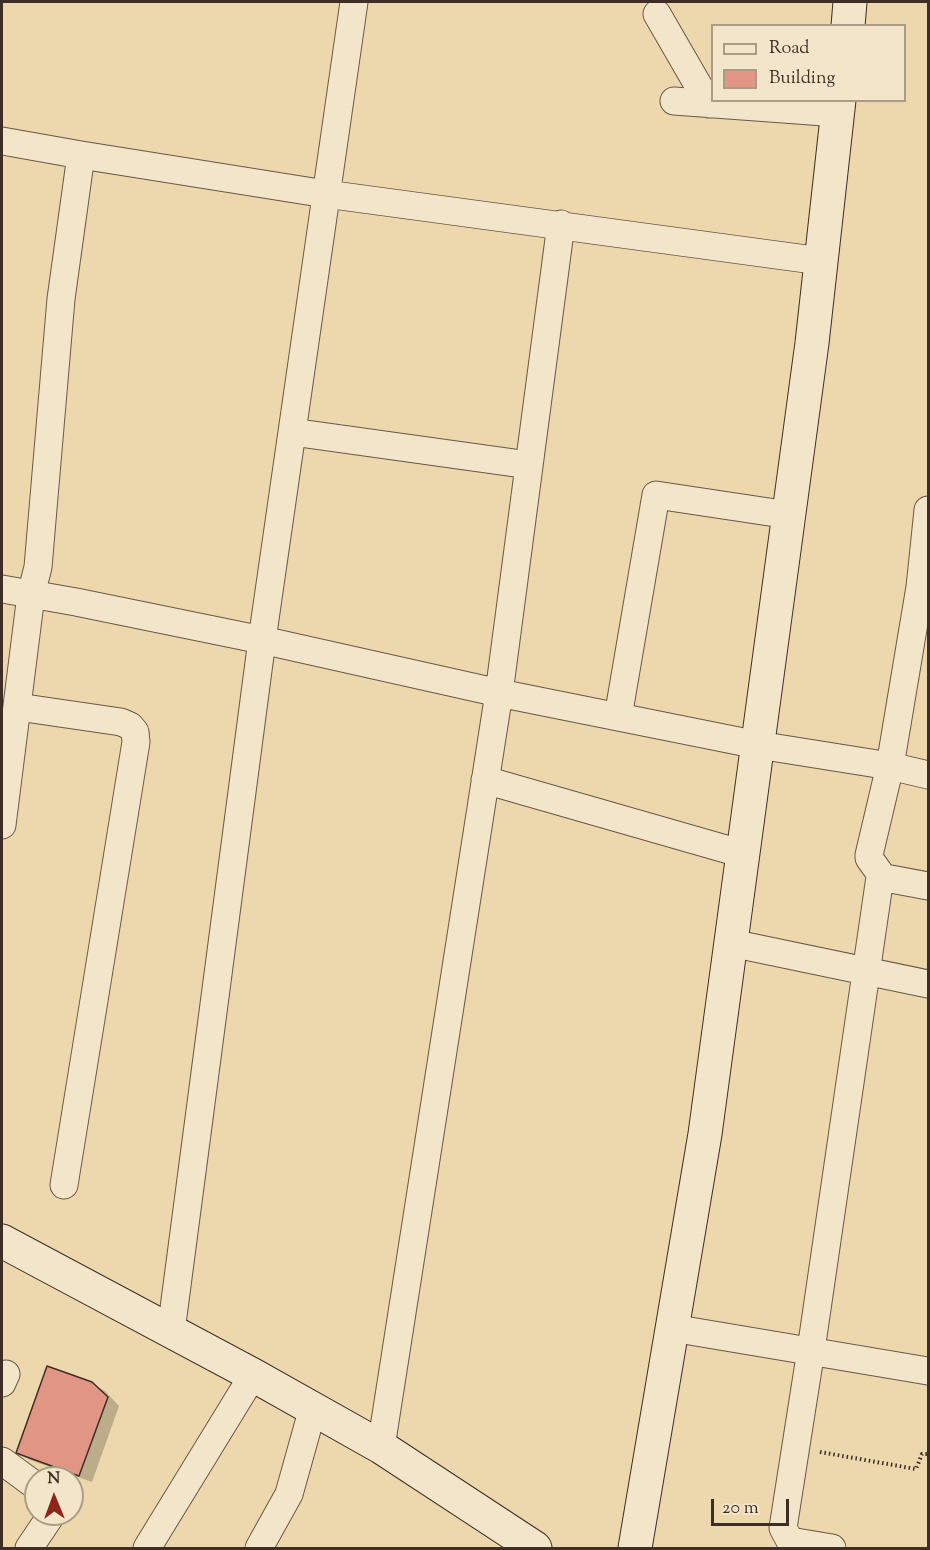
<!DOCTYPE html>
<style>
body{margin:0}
#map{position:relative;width:930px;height:1550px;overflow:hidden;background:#edd7ac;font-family:"Sorts Mill Goudy",serif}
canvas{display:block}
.frame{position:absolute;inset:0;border:3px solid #3e2e26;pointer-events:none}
.legend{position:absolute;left:711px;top:24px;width:195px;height:78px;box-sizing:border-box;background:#f3e5c9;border:2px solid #ab9c88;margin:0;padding:8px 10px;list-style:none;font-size:18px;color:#3e2e26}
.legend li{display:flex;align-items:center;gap:12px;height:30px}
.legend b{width:30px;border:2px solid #ab9c88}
.north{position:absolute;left:24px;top:1466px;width:60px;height:60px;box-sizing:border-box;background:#f3e5c9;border:2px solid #ab9c88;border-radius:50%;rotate:359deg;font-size:16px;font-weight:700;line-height:24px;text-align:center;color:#3e2e26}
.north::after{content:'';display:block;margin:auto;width:21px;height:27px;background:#8f2418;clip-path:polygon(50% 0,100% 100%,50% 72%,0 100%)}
.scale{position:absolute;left:711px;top:1499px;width:78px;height:27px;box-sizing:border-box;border:3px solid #3e2e26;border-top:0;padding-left:8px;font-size:18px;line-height:21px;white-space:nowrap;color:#3e2e26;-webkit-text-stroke:4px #f3e5c9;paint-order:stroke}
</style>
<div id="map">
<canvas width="930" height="1550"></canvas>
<div class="frame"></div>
<ul class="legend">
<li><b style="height:8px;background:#f3e5c9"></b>Road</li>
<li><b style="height:16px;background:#e19685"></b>Building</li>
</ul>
<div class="north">N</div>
<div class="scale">20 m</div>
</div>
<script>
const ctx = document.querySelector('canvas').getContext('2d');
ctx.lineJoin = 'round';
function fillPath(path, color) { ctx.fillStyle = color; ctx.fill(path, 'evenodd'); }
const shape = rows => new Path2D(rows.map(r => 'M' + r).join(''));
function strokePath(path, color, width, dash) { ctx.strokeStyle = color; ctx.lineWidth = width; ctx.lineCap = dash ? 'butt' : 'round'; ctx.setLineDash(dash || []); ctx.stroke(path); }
fillPath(shape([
 [92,1384,105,1391,119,1406,92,1482,30,1460,18,1453]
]), '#0003');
const building = shape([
 [47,1366,92,1382,108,1397,79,1476,16,1453,47,1366]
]);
fillPath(building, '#e19685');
strokePath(building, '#3e2e26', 1.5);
const street = shape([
 [657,14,709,104],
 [674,101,838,113],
 [2,141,81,155,326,194,821,261],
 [292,432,529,465],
 [2,589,76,602,262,640,499,693,758,745,890,766,928,775],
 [18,707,121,722,130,726,135,732,136,742,64,1185],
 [618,717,656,495,789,515],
 [485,780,743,854],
 [2,825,31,595,38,567,61,299,81,155],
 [880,877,928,886],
 [731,943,928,984],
 [672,1328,928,1371],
 [171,1331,262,640,354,2],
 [2,1383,6,1374],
 [381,1447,499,693,561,224],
 [2,1461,36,1486],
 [29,1548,52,1514],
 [147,1548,253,1375],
 [259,1548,289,1494,313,1408],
 [832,1548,790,1541,783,1528,811,1350,880,877,879,872,869,858,869,855,890,766,920,587,928,510]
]);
const secondary = shape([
 [848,26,850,2],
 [2,1241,253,1375,381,1447,535,1548],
 [635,1548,705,1134,812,343,839,100]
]);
strokePath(street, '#6a5848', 29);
strokePath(secondary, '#3e2e26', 35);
strokePath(shape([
 [820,1452,916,1469,922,1454,928,1454]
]), '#3e2e26', 4, [1.5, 3]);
strokePath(street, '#f3e5c9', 27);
strokePath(secondary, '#f3e5c9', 33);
</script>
